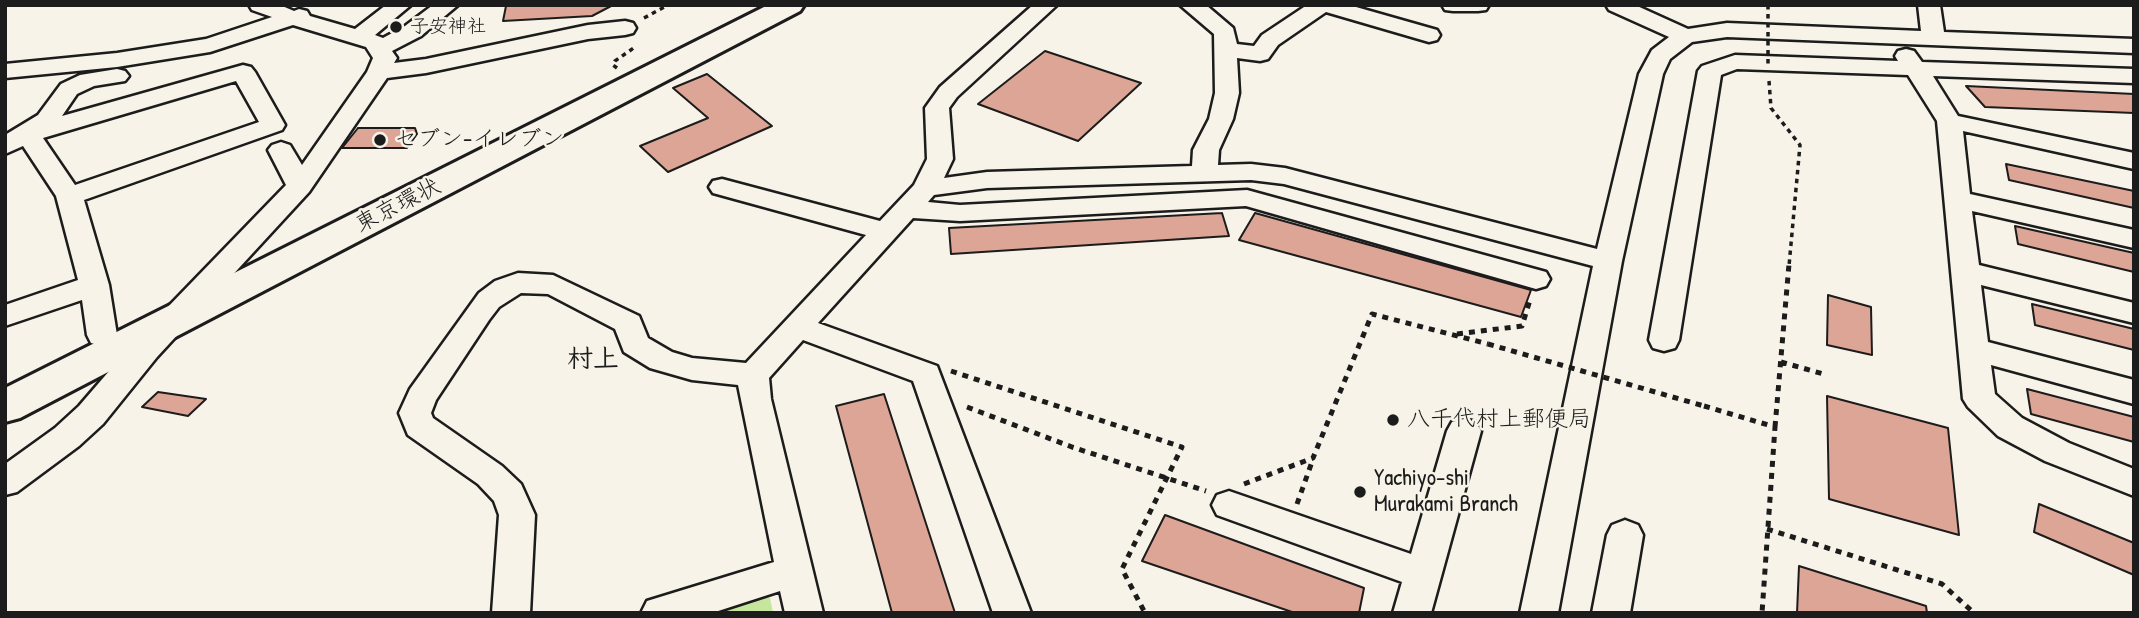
<!DOCTYPE html>
<meta charset="utf-8">
<style>
body{margin:0}
#map{position:relative;width:2139px;height:618px;overflow:hidden;background:#f7f3e8;font-family:"Patrick Hand",sans-serif}
canvas{display:block}
.frame{position:absolute;inset:0;border:7px solid #1c1c1c;pointer-events:none}
</style>
<div id="map">
<canvas width="2139" height="618"></canvas>
<div class="frame"></div>
</div>
<script>
const ctx = document.querySelector('canvas').getContext('2d');
ctx.lineJoin = 'round';
function fillPath(path, color) { ctx.fillStyle = color; ctx.fill(path, 'evenodd'); }
const shape = rows => new Path2D(rows.map(r => 'M' + r).join(''));
function strokePath(path, color, width, dash) { ctx.strokeStyle = color; ctx.lineWidth = width; ctx.lineCap = dash ? 'butt' : 'round'; ctx.setLineDash(dash || []); ctx.stroke(path); }
function write(font, color, halo, rows, align = 'center') {
  ctx.font = font + ' "Patrick Hand","Klee One",sans-serif'; ctx.lineWidth = 5; ctx.setLineDash([]); ctx.textBaseline = 'middle'; ctx.strokeStyle = halo; ctx.fillStyle = color; for (const [text, x, y, turn = 0] of rows) {
    ctx.save(); ctx.translate(x, y); ctx.rotate((+turn || 0) * Math.PI / 180); ctx.textAlign = isNaN(turn) ? turn : align; if (halo) ctx.strokeText(text, 0, 0); ctx.fillText(text, 0, 0); ctx.restore();
  }
}
fillPath(shape([
 [761,595,770,598,773,613,707,613]
]), '#c6e69e');
const building = shape([
 [613,5,592,16,503,21,506,6,613,5],
 [1045,51,1141,83,1078,141,978,104,1045,51],
 [707,74,772,126,668,172,640,146,708,118,673,88,707,74],
 [1966,86,2134,94,2134,113,1985,107,1966,86],
 [358,128,415,128,417,134,407,148,342,148,358,128],
 [2006,164,2134,191,2134,208,2009,180,2006,164],
 [1222,213,1229,236,951,254,949,228,1222,213],
 [1255,213,1531,290,1521,317,1239,240,1255,213],
 [2015,226,2134,253,2134,272,2018,244,2015,226],
 [1828,295,1871,307,1872,355,1827,345,1828,295],
 [2032,304,2134,329,2134,350,2035,325,2032,304],
 [2027,389,2134,417,2134,442,2031,414,2027,389],
 [158,392,206,399,188,416,142,407,158,392],
 [884,394,955,613,892,613,836,406,884,394],
 [1827,396,1948,428,1959,535,1829,499,1827,396],
 [2039,504,2134,543,2134,575,2034,532,2039,504],
 [1165,515,1364,588,1359,613,1295,613,1142,561,1165,515],
 [1799,566,1926,606,1927,613,1797,613,1799,566]
]);
fillPath(building, '#dda596');
strokePath(building, '#1c1c1c', 2);
const minor = shape([
 [249,5,280,5,294,11,299,9,307,11,310,16,355,29,386,5,411,5,375,35,383,38,405,26,433,5,458,5,421,36,392,51,397,58,394,63,426,59,588,25,625,21,633,23,636,28,633,33,625,35,588,39,426,73,387,78,309,192,157,357,103,424,79,446,17,492,5,495,5,464,55,428,79,406,135,341,286,185,268,150,272,145,281,142,290,145,302,165,367,72,373,58,366,47,293,25,210,52,117,67,5,78,5,64,117,53,206,39,272,17,252,10,249,5],
 [1033,5,1057,5,957,97,949,108,953,159,944,178,987,172,1192,166,1193,150,1209,119,1215,93,1214,34,1180,5,1206,5,1233,28,1237,44,1254,46,1262,35,1307,5,1349,5,1437,30,1440,35,1437,40,1429,42,1326,12,1278,45,1268,59,1260,61,1237,58,1239,93,1233,119,1219,150,1218,165,1251,164,1285,168,1597,249,1639,74,1652,50,1669,37,1609,10,1606,5,1635,5,1688,29,1727,23,1921,31,1918,5,1940,5,1944,32,2134,39,2134,53,1727,37,1692,42,1670,59,1663,74,1622,261,1558,613,1520,613,1593,266,1284,184,1251,180,987,188,934,195,928,202,960,205,1247,190,1546,272,1550,279,1546,286,1536,289,1246,206,960,221,913,218,818,323,937,366,1031,613,993,613,913,381,803,340,769,378,771,399,823,613,785,613,780,591,712,613,641,613,647,601,774,562,738,385,692,380,650,368,624,352,615,329,548,294,521,293,499,307,489,320,436,400,431,413,433,418,502,466,521,484,535,515,530,613,492,613,499,515,494,501,478,484,408,435,399,413,410,389,479,293,495,281,518,273,553,275,639,316,648,338,672,352,692,358,746,363,866,235,713,193,709,187,713,181,722,179,880,221,914,185,927,159,925,108,940,87,1033,5],
 [1442,5,1489,5,1486,10,1478,11,1453,11,1445,10,1442,5],
 [1906,49,1914,51,1922,62,2134,69,2134,83,1933,76,1958,116,2134,153,2134,169,1963,131,1970,194,2134,230,2134,248,1972,211,1979,265,2134,303,2134,323,1981,285,1988,342,2134,380,2134,404,1991,365,1995,394,2022,418,2069,443,2134,469,2134,496,2045,461,1998,436,1968,407,1963,399,1937,121,1908,75,1737,69,1721,75,1679,340,1675,348,1664,351,1653,348,1649,340,1698,71,1702,66,1735,55,1898,61,1895,56,1898,51,1906,49],
 [243,65,251,67,255,72,285,125,282,130,84,200,109,285,117,335,113,343,102,346,91,343,87,335,82,300,5,326,5,305,78,280,56,196,23,146,5,154,5,135,38,115,61,84,80,75,117,69,125,71,129,76,125,81,94,86,77,94,62,116,243,65],
 [236,81,259,122,75,185,43,138,236,81],
 [1464,419,1476,422,1481,431,1431,613,1393,613,1402,582,1217,515,1212,505,1217,495,1229,491,1411,554,1447,431,1452,422,1464,419],
 [1625,520,1638,525,1643,535,1630,613,1592,613,1607,535,1612,525,1625,520]
]);
const highway = shape([
 [768,5,804,5,800,11,20,418,5,422,5,388,768,5]
]);
strokePath(minor, '#1c1c1c', 5);
strokePath(highway, '#1c1c1c', 6);
strokePath(shape([
 [644,18,668,5],
 [617,68,613,65,615,61,635,47],
 [1769,81,1771,108,1800,145,1789,266]
]), '#1c1c1c', 3.5, [4.5, 4.5]);
strokePath(shape([
 [1457,334,1522,326,1530,300],
 [1781,362,1827,375],
 [951,371,1182,447,1122,569,1145,613],
 [1704,406,1775,427,1762,613],
 [967,407,1072,447,1206,491],
 [1775,427,1789,264],
 [1244,484,1313,458,1372,314,1488,344],
 [1297,504,1313,459],
 [1767,529,1942,584,1974,613]
]), '#1c1c1c', 5, [6, 6]);
fillPath(minor, '#f7f3e8');
fillPath(highway, '#f7f3e8');
strokePath(shape([
 [1768,5,1768,67]
]), '#1c1c1c', 3.5, [4.5, 4.5]);
strokePath(shape([
 [1488,344,1704,406]
]), '#1c1c1c', 5, [6, 6]);
for (const [x, y, r, color] of [
 [396,27,7,"#1c1c1c"],
 [380,140,7,"#1c1c1c"],
 [1393,420,7,"#1c1c1c"],
 [1360,492,7,"#1c1c1c"]
]) { const dot = new Path2D(); dot.arc(x, y, r, 0, 2 * Math.PI); ctx.fillStyle = color; ctx.fill(dot); strokePath(dot, '#f7f3e8', 2.5); }
write('19px', '#1c1c1c', '#f7f3e8', [
 ["子安神社",410,27]
], 'left');
write('23px', '#1c1c1c', '#f7f3e8', [
 ["セブン-イレブン",394,140],
 ["八千代村上郵便局",1407,420],
 ["Yachiyo-shi",1374,479],
 ["Murakami Branch",1374,505]
], 'left');
write('23px', '#1c1c1c', '#f7f3e8', [
 ["東京環状",398,206,-27]
]);
write('bold 26px', '#1c1c1c', '#f7f3e8', [
 ["村上",593,360]
]);
</script>
